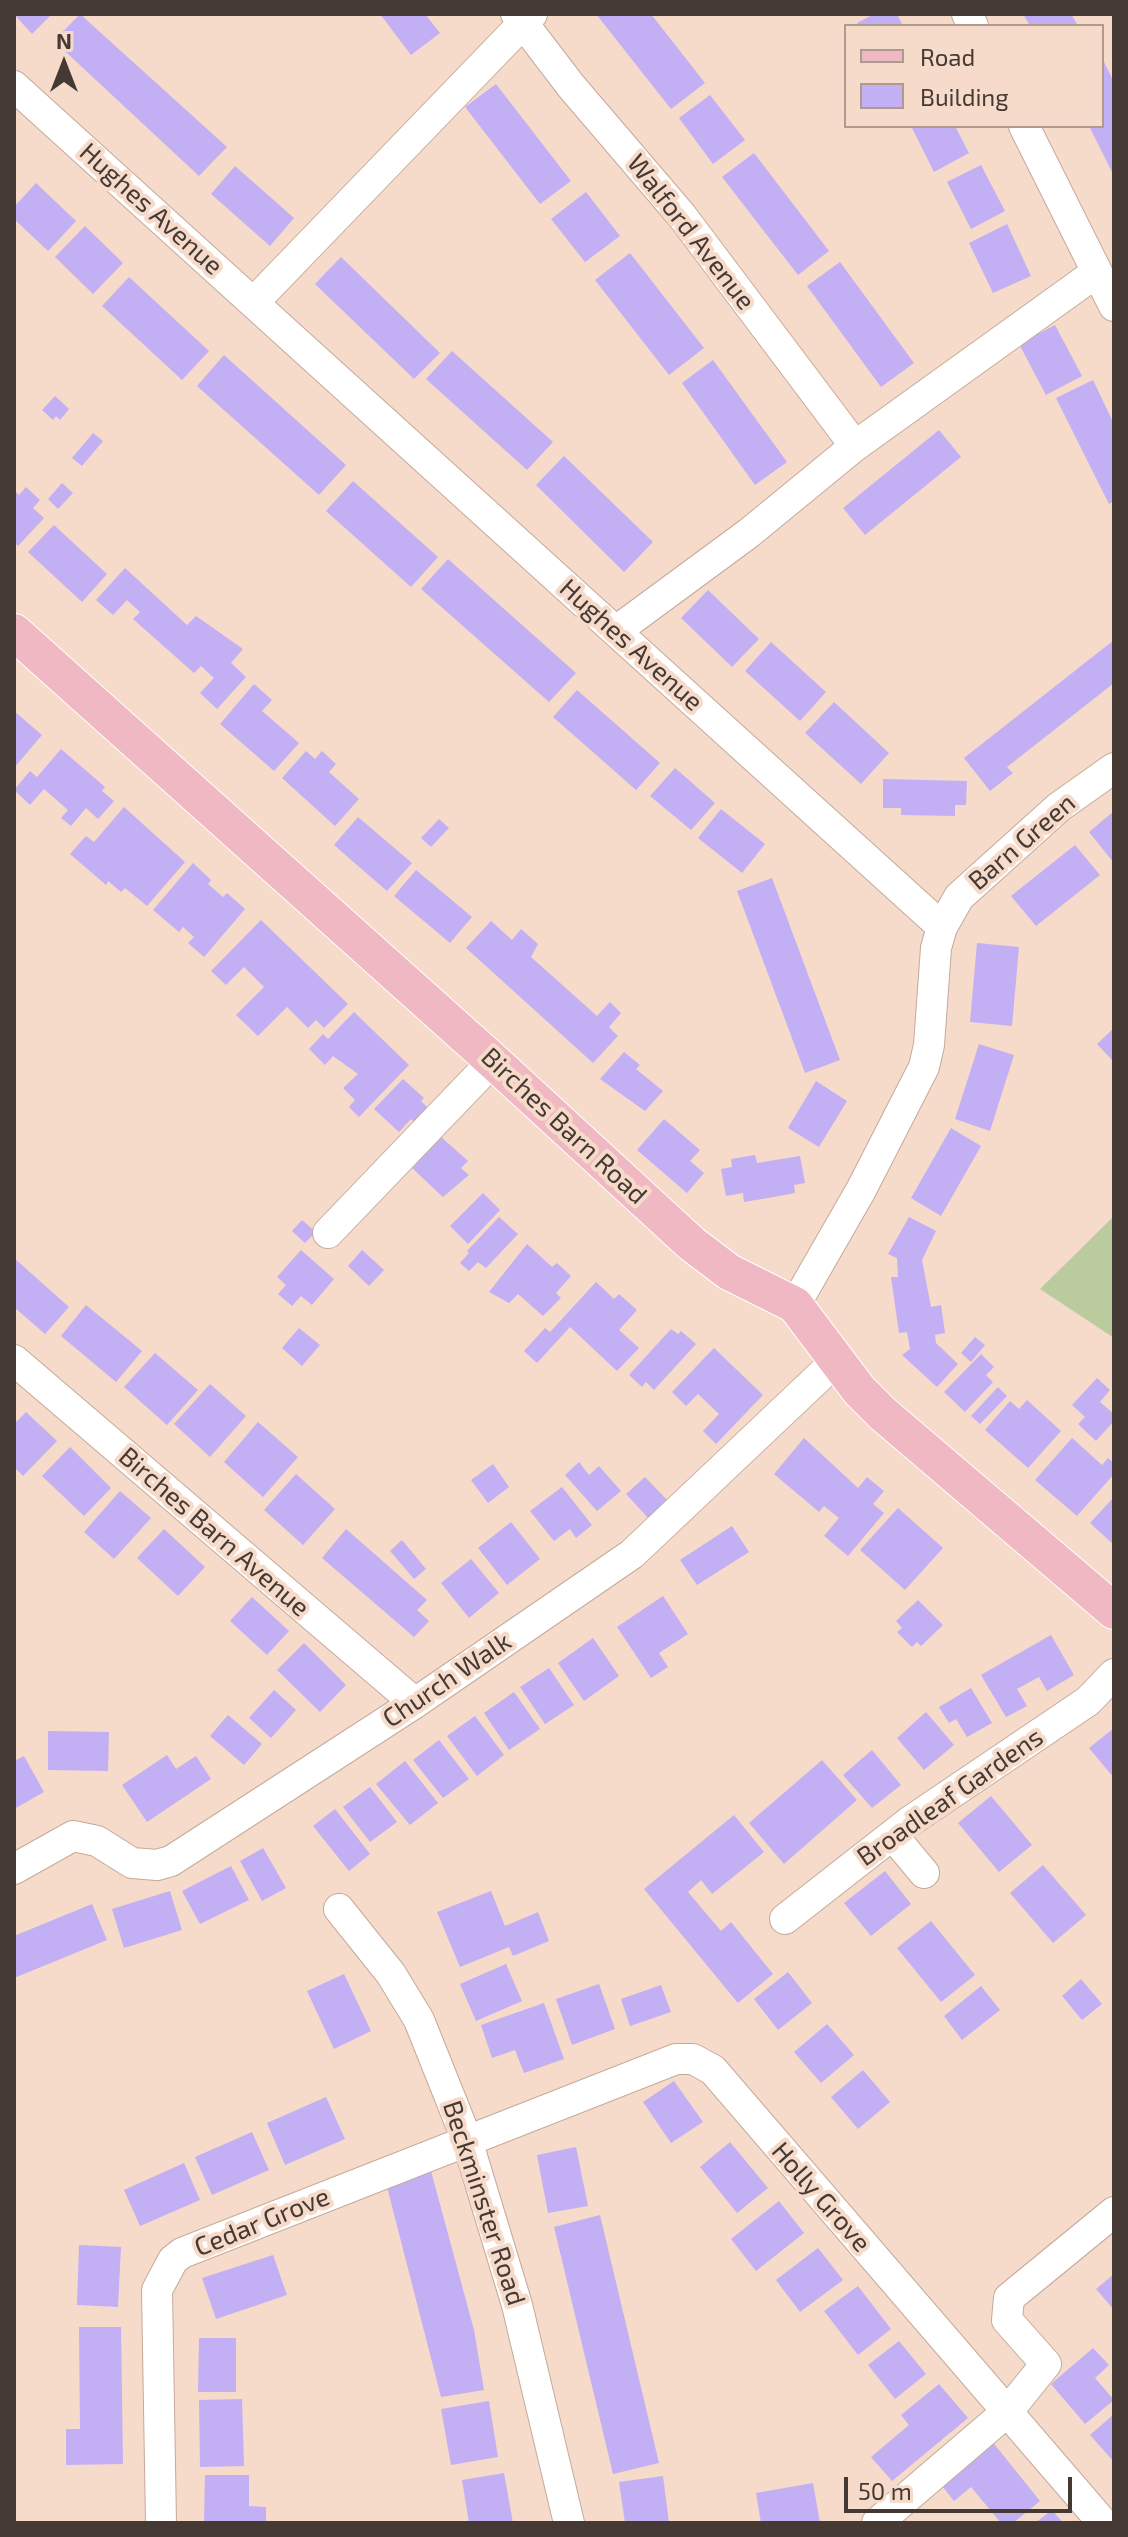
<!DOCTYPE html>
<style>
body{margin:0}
#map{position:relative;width:1128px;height:2537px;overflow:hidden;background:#f6daca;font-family:"Exo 2",sans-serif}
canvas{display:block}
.frame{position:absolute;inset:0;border:16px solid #453a33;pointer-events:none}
.legend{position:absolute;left:844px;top:24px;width:260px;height:104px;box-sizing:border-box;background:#f6daca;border:2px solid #af9a8e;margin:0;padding:10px 14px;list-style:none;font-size:24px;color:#453a33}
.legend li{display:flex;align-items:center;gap:16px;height:40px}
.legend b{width:40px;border:2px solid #af9a8e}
.north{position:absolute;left:24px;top:24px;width:80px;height:80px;-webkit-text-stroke:6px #f6daca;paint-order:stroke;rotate:0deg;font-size:22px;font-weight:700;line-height:32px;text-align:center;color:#453a33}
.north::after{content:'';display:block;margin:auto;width:28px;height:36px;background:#453a33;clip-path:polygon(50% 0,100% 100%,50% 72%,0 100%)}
.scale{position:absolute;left:844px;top:2477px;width:228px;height:36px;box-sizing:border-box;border:4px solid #453a33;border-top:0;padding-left:10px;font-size:24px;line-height:28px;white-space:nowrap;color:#453a33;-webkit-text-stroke:6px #f6daca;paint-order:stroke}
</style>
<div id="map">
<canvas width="1128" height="2537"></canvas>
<div class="frame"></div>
<ul class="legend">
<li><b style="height:10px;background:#f0b8c2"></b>Road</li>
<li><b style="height:22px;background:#c3aff4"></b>Building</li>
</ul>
<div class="north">N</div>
<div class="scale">50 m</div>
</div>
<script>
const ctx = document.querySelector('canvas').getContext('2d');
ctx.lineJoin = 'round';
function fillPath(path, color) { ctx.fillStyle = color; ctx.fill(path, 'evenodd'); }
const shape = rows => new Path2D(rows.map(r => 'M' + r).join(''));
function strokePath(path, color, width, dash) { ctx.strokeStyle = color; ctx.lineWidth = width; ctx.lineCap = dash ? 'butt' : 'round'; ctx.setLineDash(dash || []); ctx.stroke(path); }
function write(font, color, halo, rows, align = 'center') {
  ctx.font = font + ' "Exo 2",sans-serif'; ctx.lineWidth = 8; ctx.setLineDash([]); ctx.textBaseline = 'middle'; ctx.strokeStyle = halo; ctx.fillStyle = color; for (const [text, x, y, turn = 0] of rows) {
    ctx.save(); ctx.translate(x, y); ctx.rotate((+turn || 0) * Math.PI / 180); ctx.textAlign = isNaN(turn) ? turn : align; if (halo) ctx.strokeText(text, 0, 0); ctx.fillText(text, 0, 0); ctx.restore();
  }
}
fillPath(shape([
 [1114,1216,1114,1338,1040,1289]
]), '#bacc9e');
fillPath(shape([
 [14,14,52,14,32,34],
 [80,14,227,147,199,176,54,41],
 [380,14,425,14,440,33,411,55],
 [596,14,651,14,705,83,671,109],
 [874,14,897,14,903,26,859,26,857,23],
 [1023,14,1071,14,1078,26,1030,26],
 [1102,58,1114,82,1114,176,1089,126,1102,126],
 [496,84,571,181,540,204,465,107],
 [710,95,745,140,713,164,679,118],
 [911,126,955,126,969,153,934,172],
 [754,153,829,251,798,275,722,177],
 [981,165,1005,211,971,229,947,182],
 [235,166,294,218,270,246,211,194],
 [36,183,76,221,48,251,14,219,14,207],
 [586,192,620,236,585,262,551,219],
 [1007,224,1031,276,993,293,969,243],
 [85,226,123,263,93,294,55,257],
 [630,253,704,348,669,375,595,280],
 [341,257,440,353,414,379,315,284],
 [840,262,914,363,881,387,807,286],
 [129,277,209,351,182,380,102,306],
 [1055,325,1082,376,1046,395,1019,344],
 [452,351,553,442,527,470,426,379],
 [224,355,346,465,319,495,197,386],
 [713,360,787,462,755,485,682,383],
 [1093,380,1114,424,1114,501,1109,504,1056,398],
 [55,396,69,409,60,420,56,416,53,420,42,410],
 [939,430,961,457,865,535,843,508],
 [93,433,103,441,82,466,72,458],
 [564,456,653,542,624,572,536,485],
 [353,481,438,557,411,587,326,511],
 [62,483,73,493,58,509,48,499],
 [26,487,40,500,33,508,44,518,18,546,14,542,14,490,19,495],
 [54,525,107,574,82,602,28,552],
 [448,559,576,673,549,702,421,589],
 [125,568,187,625,196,616,243,649,231,663,246,677,217,709,200,693,214,678,201,666,194,673,133,619,140,612,127,600,113,615,96,600],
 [708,590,759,639,732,667,681,618],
 [1114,640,1114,683,1007,767,1013,773,990,791,964,758],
 [771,642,826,692,800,721,745,671],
 [254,684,272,700,262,711,299,743,274,771,220,724],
 [577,690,660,763,636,790,553,717],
 [834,702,889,753,861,784,805,733],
 [14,711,42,735,14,768],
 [61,749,105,787,102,791,114,801,98,819,86,808,71,826,61,818,68,810,44,789,30,805,14,790,30,771,37,777],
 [306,751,315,759,322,751,336,764,329,772,359,799,335,826,282,778],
 [675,768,715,803,691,830,650,796],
 [883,779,967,781,966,805,955,805,955,816,901,815,901,808,883,808],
 [124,807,185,862,147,906,125,888,121,892,108,881,106,885,70,854,86,836,94,842],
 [721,809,765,844,742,873,698,838],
 [1114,811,1114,863,1089,832],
 [358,817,412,863,387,891,334,845],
 [439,819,449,828,431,847,421,838],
 [1075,845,1100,875,1036,926,1011,896],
 [193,863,211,880,208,884,223,897,227,893,245,909,204,957,188,943,194,937,183,927,179,932,153,910],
 [416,870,472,917,450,943,394,896],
 [772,878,840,1060,805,1073,737,891],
 [261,920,348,1004,324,1028,316,1020,308,1028,287,1007,258,1036,236,1015,264,987,244,967,226,985,211,971],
 [491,921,512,940,521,929,538,944,531,957,597,1016,610,1002,621,1013,609,1027,618,1036,593,1063,466,948],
 [977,943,1019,947,1012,1026,970,1022],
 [354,1012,409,1065,359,1117,349,1107,355,1100,343,1088,358,1074,333,1056,325,1065,309,1049,323,1034,328,1039],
 [1114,1028,1114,1062,1097,1044],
 [979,1044,1014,1055,990,1131,955,1119],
 [624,1052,640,1065,636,1069,663,1091,645,1111,600,1079],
 [403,1079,424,1098,421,1101,429,1109,415,1123,411,1119,399,1132,374,1109],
 [816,1081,847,1101,819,1147,788,1128],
 [664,1119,700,1150,690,1161,704,1173,687,1193,637,1150],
 [951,1128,981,1146,941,1216,911,1198],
 [441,1137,468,1161,461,1168,469,1175,443,1197,412,1168],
 [755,1155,757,1163,800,1156,805,1183,794,1185,795,1193,768,1198,744,1202,743,1193,726,1196,721,1169,732,1167,731,1159],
 [483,1193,500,1210,468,1244,450,1226],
 [499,1217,518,1234,486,1268,478,1262,469,1271,460,1263,469,1253,467,1251],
 [909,1217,936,1231,922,1260,931,1307,941,1305,945,1333,935,1335,936,1343,958,1364,937,1387,902,1355,910,1349,907,1332,899,1333,891,1277,898,1277,897,1258,888,1254],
 [302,1220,316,1232,305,1243,292,1231],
 [527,1244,552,1267,557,1263,571,1276,556,1293,561,1298,543,1316,518,1294,509,1303,489,1292],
 [301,1250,334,1279,312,1305,301,1296,292,1306,278,1294,286,1285,277,1277],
 [362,1250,384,1270,369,1286,348,1266],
 [14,1258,69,1307,45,1334,14,1307],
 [596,1282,614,1299,619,1294,637,1310,619,1330,639,1348,617,1371,570,1327,537,1363,524,1351,545,1328,550,1332],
 [86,1305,142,1351,116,1382,61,1336],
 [299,1328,320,1345,302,1366,282,1348],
 [671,1329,678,1334,681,1331,696,1344,654,1390,646,1382,642,1387,629,1375],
 [975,1337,985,1345,971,1362,961,1353],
 [714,1348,763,1395,716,1444,703,1431,719,1414,698,1394,686,1406,672,1392],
 [155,1353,198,1390,167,1425,124,1387],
 [981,1354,994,1367,986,1375,993,1382,965,1412,944,1392],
 [1097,1378,1110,1390,1100,1402,1114,1414,1114,1421,1096,1441,1078,1424,1085,1417,1072,1405],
 [210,1384,246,1416,210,1457,174,1424],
 [998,1387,1007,1396,980,1424,971,1416],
 [1027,1400,1061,1431,1028,1468,985,1430,1010,1401,1019,1409],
 [26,1412,57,1441,23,1476,14,1467,14,1424],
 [258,1422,298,1457,263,1497,224,1462],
 [804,1438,858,1488,867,1477,884,1491,873,1504,884,1513,848,1556,824,1536,839,1518,824,1506,819,1512,774,1474],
 [1072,1438,1102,1465,1108,1458,1114,1463,1114,1474,1077,1516,1035,1480],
 [70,1447,111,1488,84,1516,42,1476],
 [579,1462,589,1475,599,1466,621,1491,597,1511,565,1475],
 [493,1464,509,1487,488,1503,471,1480],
 [296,1474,335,1509,303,1545,264,1510],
 [645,1477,669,1502,650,1520,626,1494],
 [562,1487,592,1525,576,1538,570,1529,554,1541,530,1511],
 [120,1491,151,1518,114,1559,84,1532],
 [1114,1497,1114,1545,1090,1523],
 [898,1508,943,1548,905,1590,860,1550],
 [511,1522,540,1559,507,1585,478,1548],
 [732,1526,749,1552,697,1585,680,1560],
 [164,1529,205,1567,178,1596,137,1558],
 [346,1529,427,1600,417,1610,429,1621,414,1637,322,1558],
 [402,1540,426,1569,414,1579,390,1551],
 [471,1559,499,1593,469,1618,441,1583],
 [663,1596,688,1634,659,1653,668,1667,651,1678,617,1627],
 [252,1597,289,1631,267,1655,230,1621],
 [918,1600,943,1625,921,1646,917,1642,912,1647,897,1632,902,1628,896,1621],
 [1051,1635,1074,1675,1047,1691,1039,1677,1017,1689,1027,1706,1006,1717,981,1675],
 [593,1638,619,1676,584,1701,558,1663],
 [304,1643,346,1685,320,1712,277,1670],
 [549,1668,574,1705,545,1724,520,1687],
 [971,1688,992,1723,967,1737,956,1719,949,1723,939,1707],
 [274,1690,296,1710,271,1738,249,1718],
 [514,1692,540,1729,509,1750,484,1713],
 [926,1712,954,1745,924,1770,897,1738],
 [228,1715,262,1744,244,1765,210,1736],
 [475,1716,504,1755,477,1776,447,1736],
 [1114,1728,1114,1778,1089,1748],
 [48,1731,109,1732,108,1771,48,1770],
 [439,1740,469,1779,443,1798,413,1760],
 [872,1750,901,1785,872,1808,843,1775],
 [167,1755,176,1769,196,1756,211,1779,147,1822,122,1785],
 [24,1756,44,1792,14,1809,14,1761],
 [822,1760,857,1800,784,1864,749,1823],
 [405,1761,438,1803,410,1825,376,1784],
 [370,1787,397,1822,370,1842,343,1807],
 [991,1796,1032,1845,999,1872,958,1823],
 [335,1809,370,1854,349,1871,313,1826],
 [734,1815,764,1852,712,1894,701,1880,688,1892,721,1931,731,1922,773,1974,738,2003,644,1889],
 [263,1848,286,1888,262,1901,240,1861],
 [1043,1865,1086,1915,1053,1943,1010,1893],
 [231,1866,249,1900,200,1924,182,1891],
 [885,1871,911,1904,871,1936,844,1903],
 [170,1891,182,1930,124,1948,112,1909],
 [491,1891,505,1926,538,1912,549,1941,513,1956,509,1947,460,1967,437,1912],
 [92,1904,107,1940,14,1978,14,1936],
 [931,1921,975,1975,941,2002,897,1948],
 [506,1964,522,2001,476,2021,460,1984],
 [788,1972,812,2003,778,2030,754,1999],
 [344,1974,371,2031,334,2049,307,1991],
 [1081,1979,1102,2004,1082,2020,1062,1996],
 [599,1984,615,2029,572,2045,556,1999],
 [661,1985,671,2012,630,2026,621,1999],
 [981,1986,1000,2010,962,2040,944,2016],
 [544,2003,564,2059,524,2073,515,2050,492,2058,481,2025],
 [827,2024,854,2055,821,2083,794,2052],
 [863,2070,890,2102,858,2129,831,2097],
 [674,2081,703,2122,671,2143,643,2102],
 [326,2097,345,2139,285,2165,267,2123],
 [252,2132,269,2170,212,2195,195,2157],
 [730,2142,768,2188,737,2213,700,2167],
 [576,2147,588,2206,548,2213,537,2155],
 [184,2163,200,2200,140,2226,124,2190],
 [431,2171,474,2330,484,2390,441,2397,386,2183],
 [779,2201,804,2233,756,2271,731,2239],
 [600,2215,659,2463,613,2474,554,2227],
 [79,2245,121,2247,118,2307,77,2305],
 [818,2248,843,2280,800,2312,776,2280],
 [273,2255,287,2295,216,2319,202,2278],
 [1114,2274,1114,2310,1096,2289],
 [858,2286,891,2329,858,2355,824,2311],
 [79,2327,121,2327,123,2464,66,2465,66,2429,80,2429],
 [199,2338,236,2338,236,2392,198,2392],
 [899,2341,926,2374,895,2399,868,2365],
 [1093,2348,1109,2365,1095,2378,1114,2400,1085,2424,1051,2384],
 [939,2384,968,2418,892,2481,871,2457,909,2425,901,2415],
 [242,2399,244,2466,200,2467,199,2400],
 [489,2401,498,2457,451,2465,441,2409],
 [1114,2414,1114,2462,1090,2435],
 [991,2440,1040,2501,1013,2523,1001,2523,971,2487,954,2501,939,2482],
 [504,2473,513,2523,469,2523,462,2480],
 [205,2475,249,2475,249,2506,266,2507,266,2523,204,2523],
 [663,2476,669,2523,625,2523,619,2482],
 [813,2483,820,2523,761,2523,756,2493],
 [1052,2510,1063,2523,1035,2523]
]), '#c3aff4');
const minor = shape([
 [516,14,571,86,682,216,855,446],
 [967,14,973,26],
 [14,86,942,927],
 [1024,126,1114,306],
 [254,302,532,14],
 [616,631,749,533,855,446,1097,272],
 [328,1233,493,1061],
 [795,1305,861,1190,924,1067,929,1045,936,948,942,927,959,897,1059,807,1114,768],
 [14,1360,415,1703],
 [894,1837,924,1873],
 [14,1869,73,1836,97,1841,132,1863,157,1865,171,1861,415,1703,632,1554,836,1361],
 [339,1909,391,1974,419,2020,467,2140,517,2305,569,2523],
 [785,1919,909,1822,1088,1701,1114,1674],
 [161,2523,157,2290,173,2260,182,2253,676,2059,693,2059,713,2070,1103,2523],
 [877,2523,1008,2411,1046,2364,1007,2320,1009,2298,1114,2212]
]);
const major = shape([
 [14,632,493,1061,692,1244,729,1272,795,1305,859,1390,883,1414,1114,1611]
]);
strokePath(minor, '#c5aa9a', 32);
strokePath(major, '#fff', 38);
strokePath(minor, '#fff', 30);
strokePath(major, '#f0b8c2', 36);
write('26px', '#453a33', '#f6daca', [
 ["Hughes Avenue",151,209,42],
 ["Walford Avenue",691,232,52],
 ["Hughes Avenue",631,645,42],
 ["Barn Green",1022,842,-41],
 ["Birches Barn Road",564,1126,43],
 ["Birches Barn Avenue",214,1532,41],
 ["Church Walk",447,1680,-34],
 ["Broadleaf Gardens",950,1797,-35],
 ["Holly Grove",821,2197,49],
 ["Beckminster Road",484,2203,72],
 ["Cedar Grove",262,2222,-22]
]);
</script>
